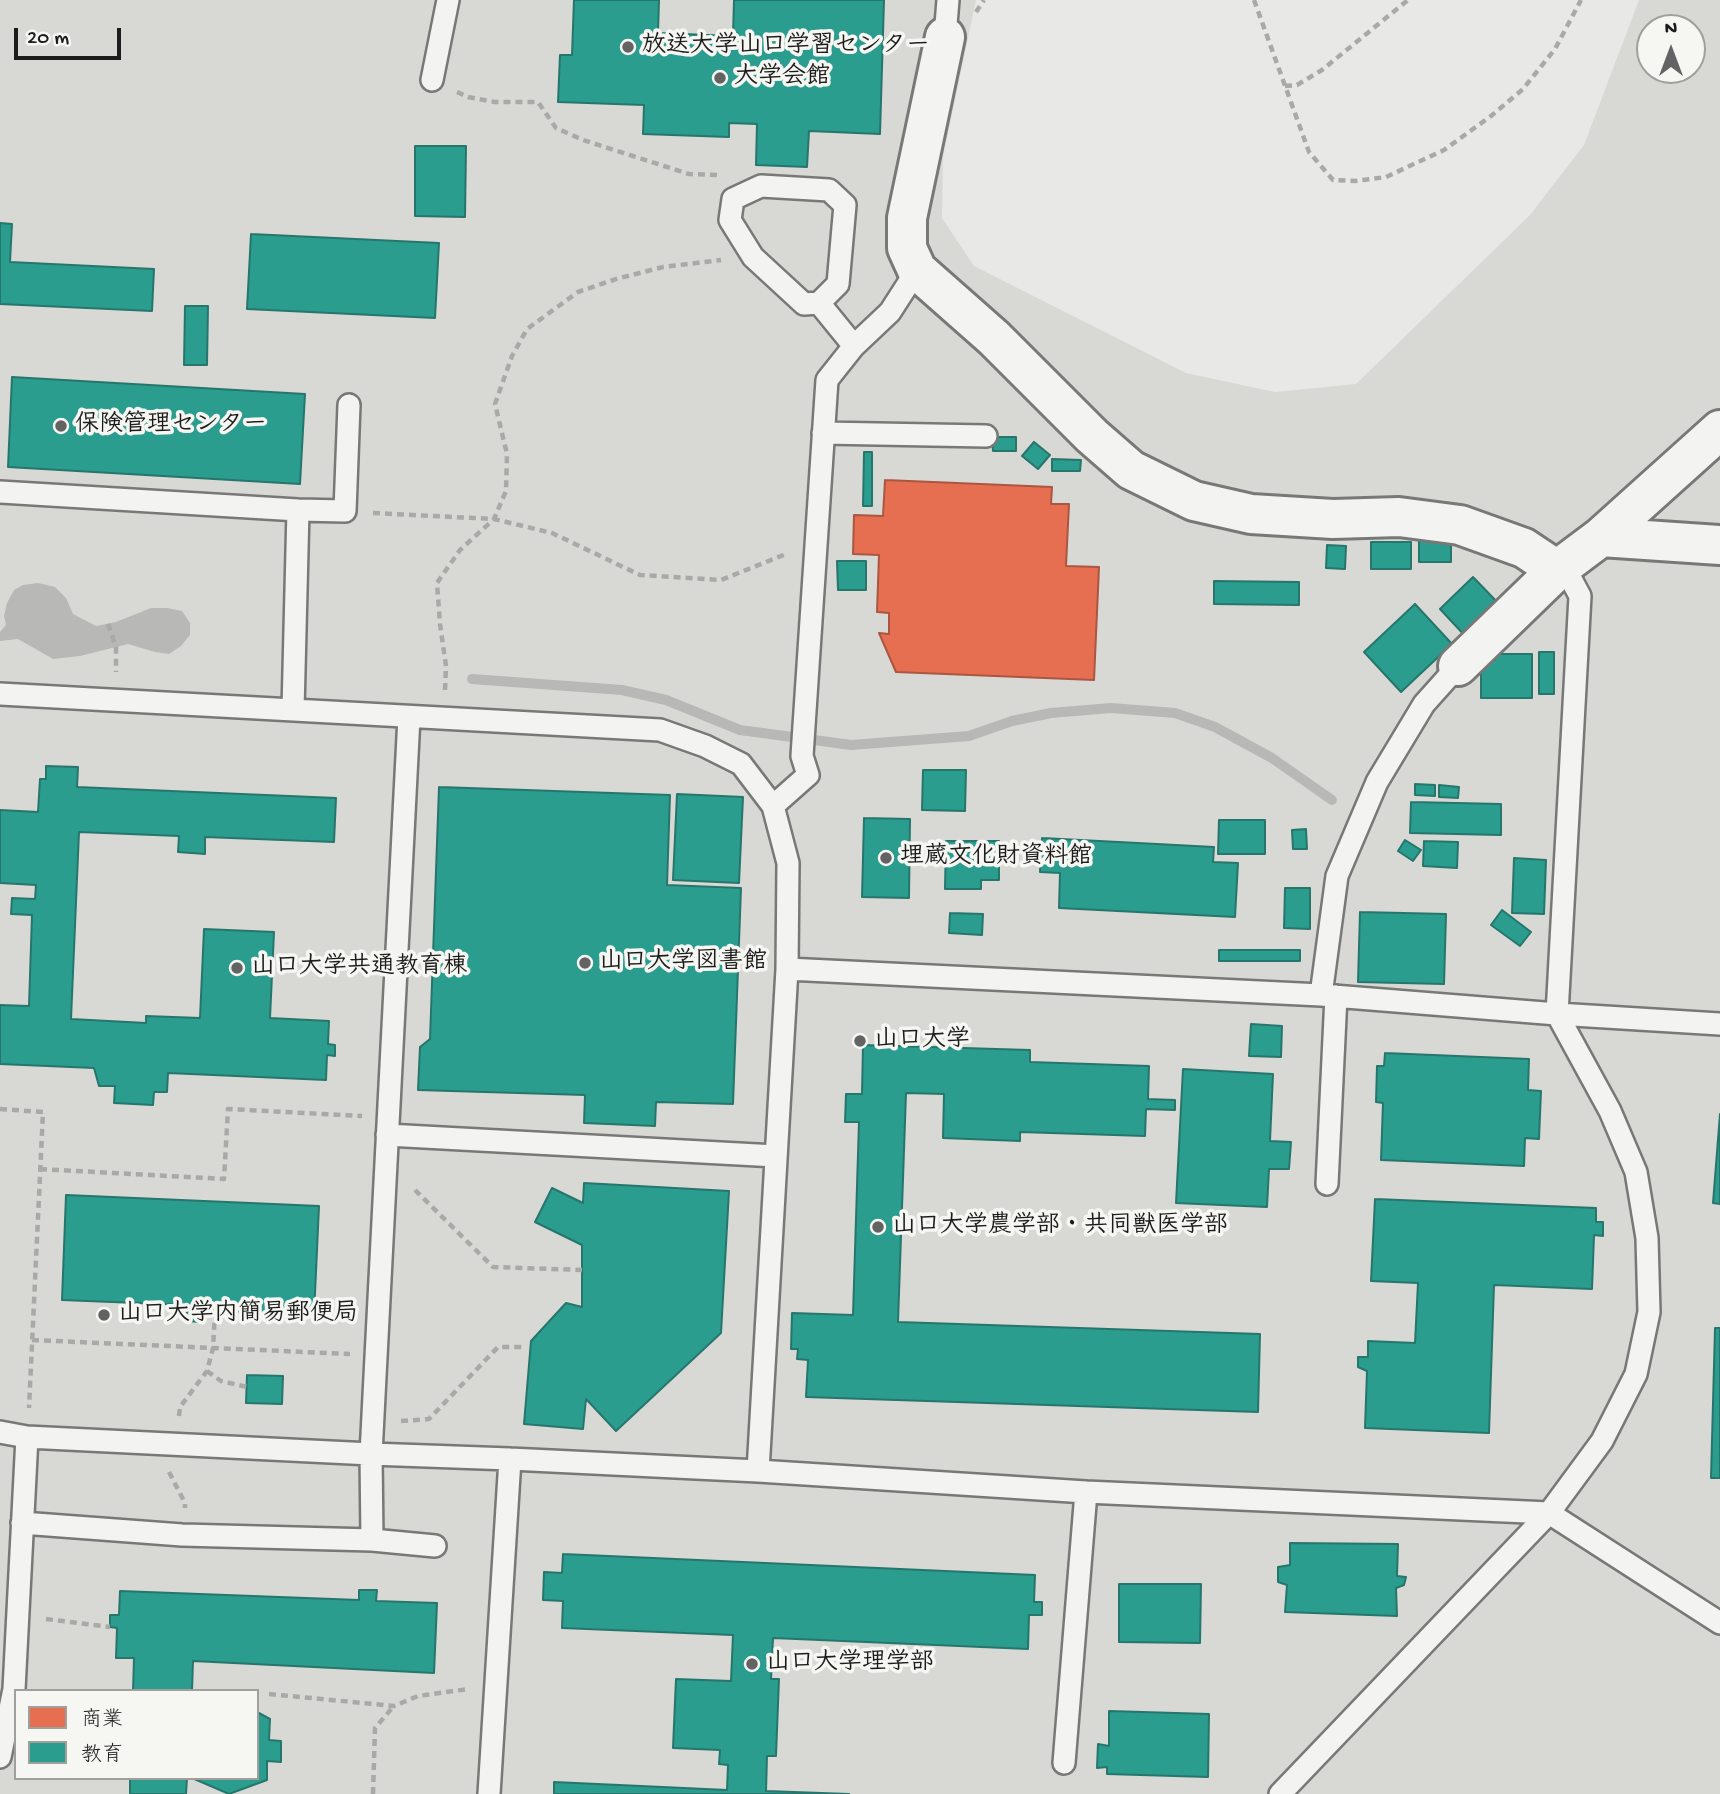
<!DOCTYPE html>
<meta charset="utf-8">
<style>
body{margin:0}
#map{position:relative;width:1720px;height:1794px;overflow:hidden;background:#e8e8e6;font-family:"Gochi Hand","Klee One",sans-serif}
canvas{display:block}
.legend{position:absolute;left:14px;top:1689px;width:245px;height:91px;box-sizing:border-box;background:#f6f6f2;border:2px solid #9f9f9c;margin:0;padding:9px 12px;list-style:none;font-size:21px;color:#1c1c1c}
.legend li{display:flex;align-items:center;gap:14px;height:35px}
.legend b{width:35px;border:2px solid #9f9f9c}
.north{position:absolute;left:1636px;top:14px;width:70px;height:70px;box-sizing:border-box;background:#f6f6f2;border:2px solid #9f9f9c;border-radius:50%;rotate:0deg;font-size:19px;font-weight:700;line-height:28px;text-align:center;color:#1c1c1c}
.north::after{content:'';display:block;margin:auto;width:24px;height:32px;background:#636363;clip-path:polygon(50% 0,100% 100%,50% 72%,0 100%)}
.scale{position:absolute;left:14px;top:28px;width:107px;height:32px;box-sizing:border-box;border:4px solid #1c1c1c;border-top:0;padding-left:9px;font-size:21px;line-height:24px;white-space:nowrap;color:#1c1c1c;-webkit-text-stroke:5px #f6f6f2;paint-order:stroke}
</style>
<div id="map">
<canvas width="1720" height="1794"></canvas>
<ul class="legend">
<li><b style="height:19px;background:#e76f51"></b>商業</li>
<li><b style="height:19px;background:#2a9d8f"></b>教育</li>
</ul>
<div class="north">N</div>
<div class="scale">20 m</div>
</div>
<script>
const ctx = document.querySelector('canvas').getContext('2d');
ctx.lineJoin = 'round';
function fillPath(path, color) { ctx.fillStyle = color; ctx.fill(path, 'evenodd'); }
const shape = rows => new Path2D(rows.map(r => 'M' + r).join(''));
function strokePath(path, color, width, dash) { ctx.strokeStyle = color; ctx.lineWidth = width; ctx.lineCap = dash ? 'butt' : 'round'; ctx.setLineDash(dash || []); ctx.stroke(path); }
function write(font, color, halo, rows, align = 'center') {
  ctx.font = font + ' "Gochi Hand","Klee One",sans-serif'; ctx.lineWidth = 7; ctx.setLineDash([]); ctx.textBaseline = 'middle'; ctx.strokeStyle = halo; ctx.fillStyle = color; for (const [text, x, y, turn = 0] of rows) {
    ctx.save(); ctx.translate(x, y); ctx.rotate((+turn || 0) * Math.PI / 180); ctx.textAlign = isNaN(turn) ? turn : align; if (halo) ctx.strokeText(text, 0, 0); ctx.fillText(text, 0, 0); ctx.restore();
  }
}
fillPath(shape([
 [0,0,976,0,943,157,942,218,974,266,1186,373,1275,392,1356,384,1530,215,1584,145,1639,0,1720,0,1720,1794,0,1794],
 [1650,28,1692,28,1692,70,1650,70],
 [16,1691,257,1691,257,1778,16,1778]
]), '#d8d8d5');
fillPath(shape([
 [38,583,55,587,66,598,73,614,96,626,116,622,151,608,167,608,182,611,190,623,190,635,181,646,169,654,155,652,128,644,80,656,53,659,18,639,0,641,0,632,6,625,4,616,7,603,14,590,23,585]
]), '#b8b8b6');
const shops = shape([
 [885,480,1052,487,1051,504,1069,504,1066,566,1099,567,1094,680,896,672,879,633,889,634,889,613,877,612,879,555,853,554,854,515,883,516,885,480]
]);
fillPath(shops, '#e76f51');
strokePath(shops, '#aa5641', 2);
const schools = shape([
 [574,0,659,0,658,33,733,36,734,0,884,0,880,134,809,131,807,167,756,165,757,124,729,123,729,137,643,134,644,105,558,102,560,55,572,55,574,0],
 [415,146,466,146,465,217,415,216,415,146],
 [0,223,12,224,10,262,154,269,152,311,0,304,0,223],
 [251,234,439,243,435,318,247,309,251,234],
 [185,306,208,306,207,365,184,365,185,306],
 [12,377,305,394,300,484,8,467,12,377],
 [992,437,1016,437,1016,451,993,451,992,437],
 [1034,442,1050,455,1038,469,1022,456,1034,442],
 [864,452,872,452,872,506,863,506,864,452],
 [1052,459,1081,460,1080,471,1052,471,1052,459],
 [1451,538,1451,562,1419,562,1419,539,1451,538],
 [1371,542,1411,542,1411,569,1371,569,1371,542],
 [1327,545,1346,546,1345,569,1326,568,1327,545],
 [837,561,866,561,866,590,838,590,837,561],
 [1473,577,1501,606,1467,638,1440,609,1473,577],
 [1214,581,1299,582,1299,605,1214,604,1214,581],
 [1415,604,1452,644,1401,692,1364,652,1415,604],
 [1539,652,1554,652,1554,694,1539,694,1539,652],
 [1495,654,1532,654,1532,698,1481,698,1481,660,1495,660,1495,654],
 [46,766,78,767,77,787,336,798,334,842,205,837,205,854,178,852,179,836,79,832,71,1019,146,1023,146,1016,200,1018,204,929,274,932,270,1018,329,1021,328,1044,335,1045,335,1056,327,1055,326,1080,168,1073,167,1092,154,1092,153,1105,114,1103,115,1086,99,1086,94,1068,0,1064,0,1005,29,1006,32,915,11,914,12,898,35,899,36,885,0,883,0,810,38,812,40,779,46,779,46,766],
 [923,770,966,770,965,811,922,810,923,770],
 [1415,784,1435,785,1435,796,1415,795,1415,784],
 [1439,785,1459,787,1458,798,1439,797,1439,785],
 [439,787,670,795,667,885,741,888,733,1104,656,1102,655,1126,584,1123,585,1095,418,1090,420,1047,430,1039,439,787],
 [677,794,743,797,739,883,673,880,677,794],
 [1411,802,1501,804,1501,835,1410,833,1411,802],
 [864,818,910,819,909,898,862,897,864,818],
 [1219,820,1265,820,1265,854,1218,854,1219,820],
 [1306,829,1307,849,1293,849,1292,830,1306,829],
 [1042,838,1214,847,1213,862,1238,863,1235,917,1059,908,1060,873,1040,872,1042,838],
 [1405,840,1421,850,1413,861,1398,851,1405,840],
 [946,841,999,841,999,880,981,880,981,889,945,889,946,841],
 [1424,841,1458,842,1457,868,1423,866,1424,841],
 [1514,858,1546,860,1544,914,1512,913,1514,858],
 [1285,888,1310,888,1310,929,1284,928,1285,888],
 [1502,910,1531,932,1520,946,1491,925,1502,910],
 [1360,912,1446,914,1444,984,1358,982,1360,912],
 [950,913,983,914,982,935,949,933,950,913],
 [1219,950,1300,950,1300,961,1219,961,1219,950],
 [1251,1024,1282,1026,1281,1057,1249,1056,1251,1024],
 [863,1045,1030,1050,1030,1062,1149,1066,1148,1099,1175,1100,1175,1110,1146,1109,1145,1136,1020,1132,1020,1141,943,1138,944,1094,906,1093,898,1322,1260,1334,1258,1412,806,1397,808,1360,797,1359,798,1349,791,1349,792,1313,853,1315,859,1122,845,1122,846,1094,862,1094,863,1045],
 [1385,1053,1529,1059,1528,1090,1541,1091,1539,1139,1525,1138,1524,1166,1381,1160,1383,1103,1376,1102,1377,1066,1384,1066,1385,1053],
 [1183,1069,1273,1074,1270,1141,1291,1142,1289,1169,1269,1169,1267,1207,1176,1203,1183,1069],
 [1720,1114,1720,1204,1713,1203,1720,1114],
 [584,1183,729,1191,721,1333,616,1431,586,1399,583,1429,524,1424,531,1341,566,1303,582,1307,582,1245,535,1222,552,1188,583,1203,584,1183],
 [66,1195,319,1206,314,1315,202,1310,202,1322,186,1321,187,1305,62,1300,66,1195],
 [1375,1199,1596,1208,1596,1222,1603,1222,1603,1236,1594,1235,1592,1289,1494,1285,1489,1433,1365,1428,1367,1371,1358,1367,1358,1357,1368,1357,1368,1341,1415,1343,1418,1283,1371,1281,1375,1199],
 [1715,1328,1720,1328,1720,1478,1711,1478,1715,1328],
 [247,1375,283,1376,282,1404,246,1403,247,1375],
 [1290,1543,1398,1544,1397,1576,1406,1577,1404,1585,1396,1588,1397,1616,1285,1612,1287,1585,1278,1582,1278,1567,1290,1565,1290,1543],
 [563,1554,1035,1575,1034,1602,1042,1602,1042,1615,1029,1615,1028,1649,773,1638,771,1679,779,1679,776,1756,767,1756,766,1791,849,1794,554,1794,554,1782,727,1790,728,1765,719,1764,720,1750,673,1748,676,1679,731,1681,733,1635,562,1628,563,1601,543,1600,544,1572,562,1573,563,1554],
 [1119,1584,1201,1584,1200,1643,1119,1642,1119,1584],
 [359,1590,377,1590,376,1601,437,1603,434,1673,193,1661,192,1691,133,1691,134,1658,116,1658,117,1628,110,1627,110,1615,119,1615,120,1591,359,1600,359,1590],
 [1109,1711,1209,1714,1208,1777,1107,1774,1107,1767,1097,1768,1098,1744,1109,1746,1109,1711],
 [257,1712,270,1719,269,1740,281,1741,281,1762,267,1761,267,1780,229,1794,192,1778,257,1778,257,1712],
 [130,1778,187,1778,186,1794,130,1794,130,1778]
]);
fillPath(schools, '#2a9d8f');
strokePath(schools, '#26766c', 2);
strokePath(shape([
 [472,679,622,690,666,700,740,730,851,745,969,736,1012,721,1051,713,1111,708,1175,713,1215,727,1272,758,1332,800]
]), '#b8b8b6', 10);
const lane = shape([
 [945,37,948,0],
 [432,80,448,0],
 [819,303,838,284,845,205,829,190,761,186,733,199,730,220,753,257,804,304,819,303,854,346],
 [823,433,986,436],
 [0,492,298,510,293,710],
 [298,510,345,511,349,405],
 [0,694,660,730,705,746,741,764,773,806,788,863,787,969,758,1471],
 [773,806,808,775,802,756,827,380,854,346,890,312,917,270],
 [787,969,1321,995,1557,1014,1720,1024],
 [1321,995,1337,876,1377,782,1424,704,1458,666],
 [387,1135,776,1156],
 [1327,1184,1336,996],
 [0,1432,27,1437,371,1454,510,1459,758,1471,1086,1492,1549,1513,1720,1623],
 [22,1523,182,1535,372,1540,371,1454,409,717],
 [372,1540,435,1546],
 [0,1757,14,1689,27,1437],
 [1064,1763,1086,1492],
 [489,1794,510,1459],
 [1280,1794,1549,1513,1602,1441,1636,1374,1649,1312,1647,1238,1636,1172,1610,1111,1557,1014,1580,596,1572,581,1557,570]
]);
const street = shape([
 [945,37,907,218,907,248,917,270,994,338,1092,436,1131,470,1194,501,1251,514,1333,519,1399,517,1460,525,1524,548,1557,570],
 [1601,537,1720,545],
 [1458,666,1557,570,1601,537,1720,430]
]);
strokePath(lane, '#787877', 26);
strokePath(street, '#787877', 44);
strokePath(shape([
 [1254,0,1309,152,1333,180,1355,181,1386,177,1444,150,1491,116,1523,89,1555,49,1581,0],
 [976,12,984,0],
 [1285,86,1297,85,1322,70,1408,0],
 [457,92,468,97,495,102,538,102,556,128,583,140,689,174,717,175],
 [373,513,494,519,552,533,640,575,721,580,786,554],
 [108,624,116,647,116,672],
 [445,690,446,666,440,624,437,583,460,550,494,519,506,491,507,454,495,404,512,356,527,329,578,292,616,279,663,267,721,260],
 [0,1109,43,1112,29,1408],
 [40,1169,224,1179,228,1109,362,1116],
 [415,1190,493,1267,582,1270],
 [32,1340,350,1354],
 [207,1371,221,1381,247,1387],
 [179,1416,180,1407,207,1371,213,1348,215,1311],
 [401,1421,429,1419,498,1347,523,1347],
 [169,1472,185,1503,185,1508],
 [46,1619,110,1627],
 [269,1694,394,1706,418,1696,468,1689],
 [373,1794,375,1728,393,1707]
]), '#a9a9a8', 4.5, [7, 5]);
strokePath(lane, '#f3f3f1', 21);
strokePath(street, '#f3f3f1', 38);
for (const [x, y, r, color] of [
 [628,47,7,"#636363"],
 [720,78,7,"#636363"],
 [61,426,7,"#636363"],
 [886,858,7,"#636363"],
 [585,963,7,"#636363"],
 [237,968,7,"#636363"],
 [860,1041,7,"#636363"],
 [878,1227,7,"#636363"],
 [104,1315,7,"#636363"],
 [752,1664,7,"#636363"]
]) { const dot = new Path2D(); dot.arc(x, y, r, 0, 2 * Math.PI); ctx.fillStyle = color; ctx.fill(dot); strokePath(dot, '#f6f6f2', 2.5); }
write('bold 24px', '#1c1c1c', '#f6f6f2', [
 ["放送大学山口学習センター",642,47],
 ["大学会館",734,78],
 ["保険管理センター",75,426],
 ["埋蔵文化財資料館",900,858],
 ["山口大学図書館",599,963],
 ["山口大学共通教育棟",251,968],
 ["山口大学",874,1041],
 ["山口大学農学部・共同獣医学部",892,1227],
 ["山口大学内簡易郵便局",118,1315],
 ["山口大学理学部",766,1664]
], 'left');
</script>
